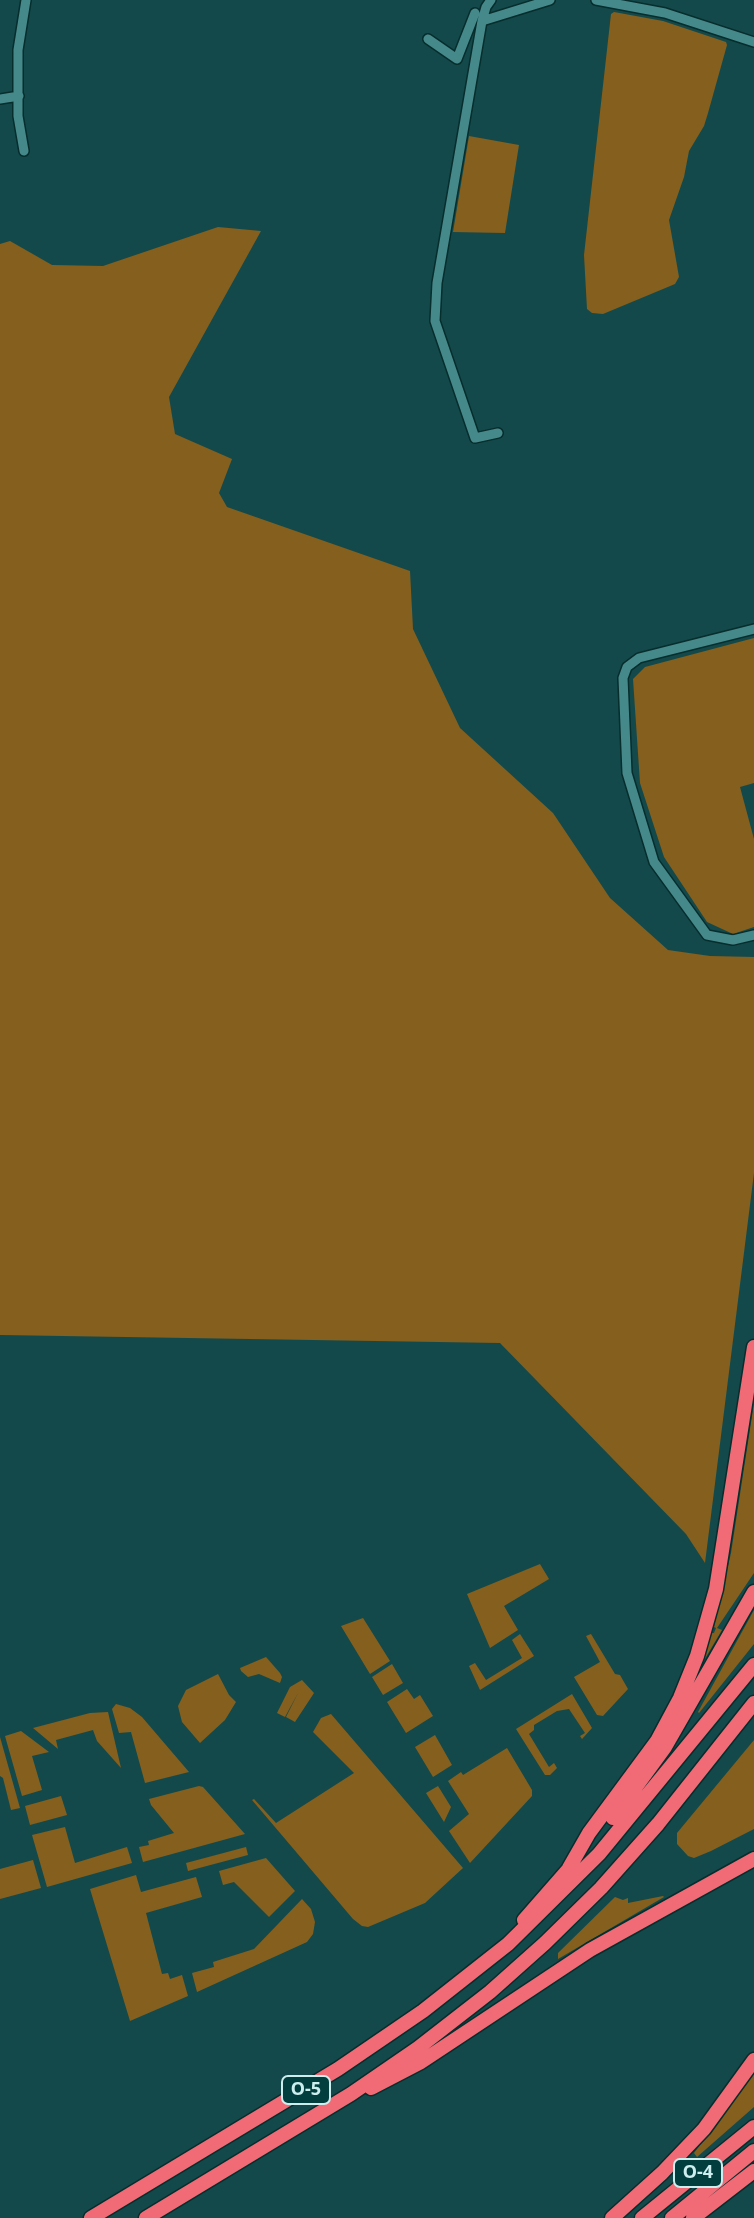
<!DOCTYPE html>
<style>
body{margin:0}
canvas{display:block;background:#13494a}
</style>
<canvas width="754" height="2218"></canvas>
<script>
const ctx = document.querySelector('canvas').getContext('2d');
ctx.lineJoin = 'round';
function fillPath(path, color) { ctx.fillStyle = color; ctx.fill(path, 'evenodd'); }
const shape = rows => new Path2D(rows.map(r => 'M' + r).join(''));
function strokePath(path, color, width, dash) { ctx.strokeStyle = color; ctx.lineWidth = width; ctx.lineCap = dash ? 'butt' : 'round'; ctx.setLineDash(dash || []); ctx.stroke(path); }
function write(font, color, halo, rows, align = 'center') {
  ctx.font = font + ' "Noto Sans",sans-serif'; ctx.lineWidth = 8; ctx.setLineDash([]); ctx.textBaseline = 'middle'; ctx.strokeStyle = halo; ctx.fillStyle = color; for (const [text, x, y, turn = 0] of rows) {
    ctx.save(); ctx.translate(x, y); ctx.rotate((+turn || 0) * Math.PI / 180); ctx.textAlign = isNaN(turn) ? turn : align; if (halo) ctx.strokeText(text, 0, 0); ctx.fillText(text, 0, 0); ctx.restore();
  }
}
fillPath(shape([
 [614,12,663,21,726,42,727,45,708,113,704,126,689,151,684,177,669,220,679,277,675,284,603,314,592,313,587,309,584,255,611,14],
 [469,136,519,145,505,233,453,232],
 [218,227,261,231,169,397,175,434,232,459,219,493,227,507,410,571,413,629,460,728,553,813,610,898,668,950,710,956,754,957,754,1173,705,1563,686,1534,500,1343,0,1335,0,244,10,241,52,265,103,266],
 [754,638,754,783,740,787,754,839,754,927,733,934,707,922,664,857,640,783,633,679,645,667],
 [754,1403,754,1573,717,1628,722,1630,703,1662,711,1633,714,1633,716,1628,714,1627,731,1553],
 [540,1564,549,1579,504,1606,518,1630,490,1648,467,1594],
 [754,1610,754,1644,699,1713,698,1712],
 [363,1618,390,1661,370,1674,341,1626],
 [520,1634,534,1656,480,1690,469,1666,475,1663,486,1680,522,1658,512,1640],
 [591,1634,615,1674,620,1675,628,1689,603,1716,597,1715,574,1677,600,1662,586,1636],
 [266,1657,280,1673,282,1677,280,1683,259,1674,248,1677,241,1671,240,1668],
 [392,1664,403,1683,383,1695,372,1677],
 [218,1674,229,1695,236,1702,225,1720,200,1743,182,1722,178,1706,186,1690],
 [302,1680,314,1693,295,1722,286,1717,298,1693,285,1717,277,1713,290,1687],
 [407,1689,414,1699,420,1695,433,1716,406,1733,387,1702],
 [572,1694,592,1728,582,1739,580,1736,585,1733,569,1709,557,1711,534,1725,534,1730,529,1734,549,1767,554,1763,557,1768,550,1775,545,1775,516,1729],
 [116,1704,130,1708,142,1717,189,1772,145,1783,131,1732,119,1733,112,1709],
 [108,1712,121,1768,97,1741,93,1730,56,1740,58,1749,33,1728,90,1713],
 [331,1714,463,1868,425,1903,368,1927,362,1926,353,1919,252,1800,254,1799,276,1823,354,1773,313,1732,321,1718],
 [21,1731,49,1752,32,1756,42,1790,22,1796,5,1736],
 [435,1735,452,1765,433,1777,415,1747],
 [0,1737,20,1808,11,1810,3,1778,0,1776],
 [754,1740,754,1829,711,1851,694,1858,688,1856,677,1844,677,1833],
 [507,1748,532,1790,532,1796,470,1863,449,1831,469,1814,448,1781,461,1772,463,1775],
 [199,1786,203,1787,245,1834,143,1862,139,1847,149,1845,148,1841,174,1833,151,1805,149,1799],
 [438,1786,451,1807,444,1822,426,1793],
 [61,1796,67,1815,30,1825,25,1806],
 [65,1827,75,1863,127,1847,132,1863,47,1887,32,1835],
 [246,1847,248,1855,188,1871,186,1863],
 [266,1858,295,1891,269,1917,234,1882,223,1885,219,1871],
 [33,1860,41,1888,0,1899,0,1869],
 [136,1875,141,1892,196,1877,202,1897,146,1913,162,1974,168,1973,170,1979,182,1975,188,1996,130,2021,90,1889],
 [663,1896,664,1897,558,1959,558,1953,615,1897,623,1900,628,1898,628,1903],
 [302,1899,311,1909,315,1922,313,1934,307,1942,197,1992,192,1973,214,1967,213,1962,254,1949],
 [754,2074,754,2107,697,2157,694,2153]
]), '#855f1d');
const minor = shape([
 [596,0,665,13,754,42],
 [482,21,486,7,491,0],
 [428,39,457,59,475,13],
 [0,99,19,96],
 [24,151,18,116,18,50,26,0],
 [498,433,475,438,435,321,437,283,482,21,550,0],
 [754,629,639,658,627,667,623,678,627,773,654,862,707,935,733,940,754,935]
]);
const highway = shape([
 [613,1818,665,1747,754,1592],
 [569,1868,589,1833,657,1741,680,1698,697,1656,716,1589,754,1347],
 [524,1920,573,1864],
 [371,2088,421,2062,590,1950,754,1859],
 [91,2218,338,2069,423,2011,508,1944,599,1854,754,1665],
 [146,2218,351,2094,418,2048,490,1992,545,1943,601,1888,658,1824,754,1703],
 [612,2218,662,2173,704,2129,754,2060],
 [642,2218,754,2127],
 [672,2218,754,2151],
 [693,2218,754,2171]
]);
strokePath(minor, '#072d2d', 12);
strokePath(highway, '#072d2d', 17);
strokePath(minor, '#46898b', 9);
strokePath(highway, '#f16b76', 14);
for (const [x, y, w] of [
 [306,2090,48],
 [698,2173,48]
]) { const box = new Path2D(); box.roundRect(x - w / 2, y - 14, w, 28, 6); ctx.fillStyle = '#033e3f'; ctx.fill(box); strokePath(box, '#cdeeee', 2); }
write('bold 18px', '#cdeeee', null, [
 ["O-5",306,2090],
 ["O-4",698,2173]
]);
</script>
